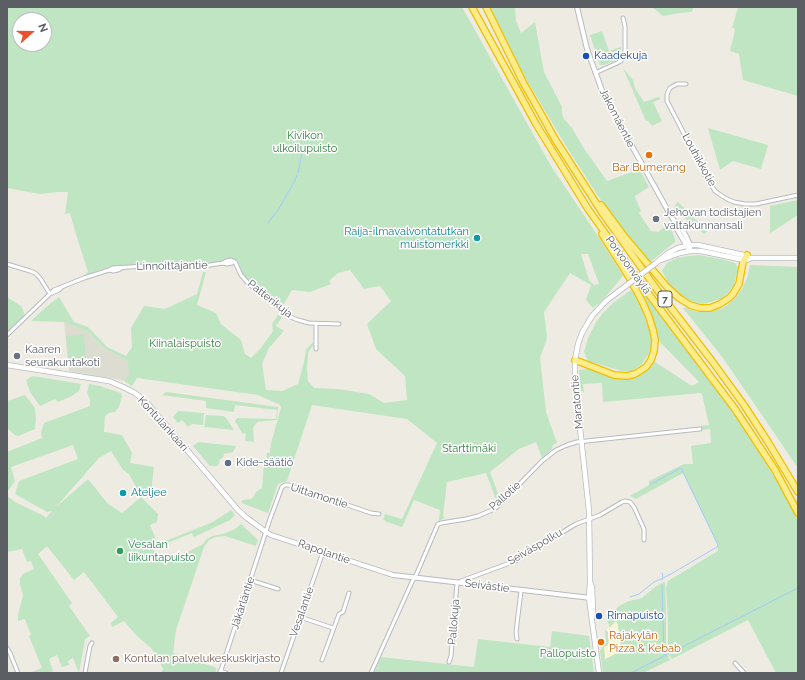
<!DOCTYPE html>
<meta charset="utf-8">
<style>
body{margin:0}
#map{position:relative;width:805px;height:680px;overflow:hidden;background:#eeece2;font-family:Raleway,sans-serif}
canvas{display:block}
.frame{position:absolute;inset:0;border:8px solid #5b5e63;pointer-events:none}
.north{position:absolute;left:12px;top:12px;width:40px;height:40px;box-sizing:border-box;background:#fff;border:1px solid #bdbfc1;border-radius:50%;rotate:69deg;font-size:11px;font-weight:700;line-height:16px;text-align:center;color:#5b5e63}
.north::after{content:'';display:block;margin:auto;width:14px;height:18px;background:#e8522e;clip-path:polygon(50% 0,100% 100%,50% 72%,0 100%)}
</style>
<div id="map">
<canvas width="805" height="680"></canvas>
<div class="frame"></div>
<div class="north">N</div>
</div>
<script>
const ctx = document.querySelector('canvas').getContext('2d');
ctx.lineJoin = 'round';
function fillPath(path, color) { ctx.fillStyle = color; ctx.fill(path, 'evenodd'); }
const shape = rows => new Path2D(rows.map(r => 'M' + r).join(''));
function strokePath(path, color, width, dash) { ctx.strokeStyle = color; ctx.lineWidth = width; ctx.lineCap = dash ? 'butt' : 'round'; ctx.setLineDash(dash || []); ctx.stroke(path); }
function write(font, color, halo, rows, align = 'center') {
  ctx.font = font + ' Raleway,sans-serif'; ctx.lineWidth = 3; ctx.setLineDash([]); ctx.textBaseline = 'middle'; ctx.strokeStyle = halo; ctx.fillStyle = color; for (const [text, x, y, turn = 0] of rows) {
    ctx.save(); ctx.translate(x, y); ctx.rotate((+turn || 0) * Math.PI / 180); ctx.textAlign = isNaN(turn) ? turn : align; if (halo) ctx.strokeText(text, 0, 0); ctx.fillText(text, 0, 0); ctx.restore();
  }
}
fillPath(shape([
 [64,322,87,331,105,349,128,361,130,375,124,381,116,379,69,371]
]), '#dddcd1');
fillPath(shape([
 [7,7,462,7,551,166,598,236,623,276,602,301,593,308,586,300,591,285,570,273,544,312,547,338,540,358,546,412,557,443,553,445,552,449,542,458,536,442,519,449,490,472,500,499,497,502,486,473,447,482,443,516,445,518,441,520,437,523,439,519,440,510,414,500,402,527,387,522,383,519,385,514,402,519,437,443,407,419,312,405,287,481,278,484,268,513,244,504,241,502,243,500,251,499,254,496,256,492,262,488,264,464,266,464,267,453,270,453,271,443,281,408,280,405,258,395,137,378,132,386,124,381,129,375,128,361,105,349,87,331,64,322,31,321,46,307,59,297,74,322,88,327,107,347,126,356,132,347,131,328,144,306,165,309,197,294,203,272,206,272,197,305,216,313,221,324,241,340,245,354,251,358,260,349,273,331,272,324,278,315,282,317,276,326,284,331,269,348,262,364,266,390,282,391,298,384,304,362,306,350,313,342,313,346,309,351,308,354,307,369,308,381,314,388,338,389,369,394,384,403,407,400,405,376,376,349,367,324,391,301,380,286,364,289,350,270,338,273,329,281,331,284,310,292,292,290,281,309,248,281,241,273,238,262,235,259,233,259,212,263,123,265,109,267,86,275,86,273,88,272,75,231,70,213,65,214,68,192,58,192,40,194,7,188],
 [20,20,44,20,44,44,20,44],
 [581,254,588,254,599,284,594,285,589,280],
 [490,7,515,7,516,21,521,33,535,22,544,72,562,107,562,114,564,119,572,128,583,147,607,181,632,172,631,165,636,163,649,187,635,196,635,197,641,211,639,213,651,231,658,232,669,223,675,239,675,242,649,263,621,228,598,196,566,146,522,72],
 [652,7,694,7,692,11,691,12,680,13,663,16],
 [738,7,798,7,798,96,743,80,739,54,730,51,735,30,734,28,732,28],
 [602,31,609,51,621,47,620,55,614,61,604,65,600,65,590,35],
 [623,68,633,80,635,88,644,102,658,97,661,99,653,102,662,121,652,126,648,121,646,121],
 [708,128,768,145,761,169,733,161,720,170],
 [798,200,798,215,770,233,770,206],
 [678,202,699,223,709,229,704,234,691,224,675,208,675,205],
 [699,255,721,259,735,263,738,268,734,285,728,293,720,299,711,302,702,304,693,302,681,295,670,286,662,271,667,263,677,258,689,256],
 [750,265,798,267,798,468,723,358,683,308,686,308,698,312,704,312,714,311,723,308,730,303,736,297,743,287,747,278],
 [637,283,731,409,759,452,782,490,798,521,798,673,776,673,748,620,672,659,670,656,668,651,668,620,666,588,668,581,718,551,717,544,683,473,636,499,630,496,649,485,649,481,684,464,693,464,691,446,711,443,710,429,700,430,700,426,709,425,702,394,701,393,603,402,602,383,583,384,584,392,581,391,580,386,579,370,585,369,589,367,619,377,641,373,655,362,692,386,699,382,656,338,634,285],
 [631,290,642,310,649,329,651,338,651,347,648,355,641,365,632,371,622,371,588,361,584,352,588,338,595,324,602,314,613,303],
 [7,297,21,306,25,315,7,332],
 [84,334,86,358,68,358,66,336],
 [33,376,81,384,79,391,72,396,58,402,55,399,40,406,30,392,26,380],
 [89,384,100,386,121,393,122,396,119,407,115,412,109,413,105,416,104,432,122,435,132,453,130,463,154,467,151,493,141,496,129,474,123,470,111,451,99,458,56,507,88,479,108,504,122,513,141,497,158,514,157,522,150,525,158,544,213,522,231,510,235,515,230,520,194,537,192,533,153,549,159,559,171,553,176,558,203,544,207,539,212,536,223,534,235,529,241,524,258,540,256,546,225,536,215,537,209,540,204,547,176,630,173,653,217,668,215,673,161,673,163,669,159,661,152,649,136,635,124,621,112,627,111,623,118,617,84,572,74,580,47,546,38,554,72,603,69,606,90,636,85,639,79,673,73,658,68,661,69,665,62,667,57,655,49,659,53,671,50,673,29,673,42,668,29,636,31,635,25,619,18,621,18,615,23,595,20,584,20,578,23,574,34,569,31,561,27,562,22,549,7,552,7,496,15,502,44,516,46,518,52,511,47,512,15,494,19,481,78,459,73,445,11,467,15,481,8,491,7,489,7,452,42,438,41,432,44,423,90,406,90,399,87,393],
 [166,392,278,407,277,420,257,422,253,428,254,442,245,441,246,434,242,433,235,421,237,418,276,419,277,410,235,405,234,412,206,408,206,401,162,395],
 [25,395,35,408,36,419,35,429,18,436,15,435,7,428,7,401],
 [178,411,204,413,203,425,192,424,188,427,182,420,178,423,173,417],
 [206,415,224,416,226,418,234,430,204,427],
 [198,442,236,446,233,452,224,454,223,458,220,459,218,466,210,466,193,446],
 [665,582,666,610,666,651,670,660,643,673,603,673,600,651,605,644,606,638,605,632,606,630,608,632,609,640,605,659,621,651,610,627,609,627,609,624,606,619,619,606,629,601,642,598,655,587,662,583],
 [552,631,589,636,594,673,374,673,381,657,474,667,478,639,550,647]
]), '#bfe5c3');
fillPath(shape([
 [616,621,618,625,621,651,605,659,604,647,608,645,609,640,608,632,606,630,609,627,610,627]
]), '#faf5d1');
strokePath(shape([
 [298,173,303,148,304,146],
 [268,223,278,210,294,182,297,175],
 [651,484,681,468,718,545,717,547,671,574,663,578,662,580],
 [662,585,664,656],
 [630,597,639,594,654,582,663,578,662,573],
 [631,673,798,588]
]), '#a2cbfe', 1);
const minor = shape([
 [595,73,615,64,621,61,625,54,625,26,623,18],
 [686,84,677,84,670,88,668,92,667,95,667,101,707,178,715,191,719,194,727,199,734,202,745,204,756,204,798,195],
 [223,263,226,261,231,260,235,262,241,275,248,283,288,316,298,320,309,323,339,324],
 [7,264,30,271,35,273,40,278,50,294],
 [109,270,113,271,118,270,122,268],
 [52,293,59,290,62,287],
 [7,335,54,290,84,278,109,270,112,268,147,266,204,266,223,263,227,264,232,263,234,261],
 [316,349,316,323],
 [250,580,278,589],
 [300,617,333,628],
 [517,639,516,632,521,591],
 [7,648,10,653,18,673],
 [322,660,339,614,343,612,349,593],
 [449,662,451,656,457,583,461,581,515,561,576,524,600,515,622,502,625,501,630,502,634,507,644,529,644,540],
 [735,663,744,673],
 [220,671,226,673],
 [85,673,90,646,92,643],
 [220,673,270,519,282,487,285,485,289,485,371,513,379,514],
 [281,673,323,552],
 [371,673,412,582,417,573,438,524,441,523,466,519,478,516,490,511,497,507,542,461,556,450,567,445,577,442,700,429]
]);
const tertiary = shape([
 [577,7,587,49,604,96,671,216,675,222,679,224,686,236,690,245,690,251],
 [675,222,675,226,688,248],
 [266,532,271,535,393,575,591,598]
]);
const secondary = shape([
 [661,260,680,253,690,251,701,251,744,260,747,260,751,258,798,258],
 [656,263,668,253,678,248,690,245,698,245,748,256],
 [7,365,109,381,123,387,135,393,147,403,153,410,238,510,247,518,266,532],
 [590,582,592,587,593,611,592,616],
 [599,673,589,598,590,582,589,511,575,382,575,360,578,344,582,333,592,316,606,301,627,285]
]);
const motorway = shape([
 [472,7,536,124,588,209,645,289,735,409,775,470,798,513],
 [486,7,524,84,540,112,555,139,603,214,658,291,712,361,744,405,768,442,798,492],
 [601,205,624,236,667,287,679,298,690,305,700,308,710,308,720,304,729,298,733,294,739,284,743,262,747,255],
 [575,360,614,375,627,376,635,374,646,367,651,360,654,351,655,340,653,330,649,317,643,303,629,277,602,234]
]);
strokePath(minor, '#b8babf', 5);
strokePath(tertiary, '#b8babf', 6);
strokePath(secondary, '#b8bbc1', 6);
strokePath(motorway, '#eebf02', 8);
strokePath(minor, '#fff', 3);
strokePath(tertiary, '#fff', 4);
strokePath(secondary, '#fff', 4.5);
strokePath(motorway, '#fcec8b', 5.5);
const secondaryBridge = shape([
 [627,285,656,263]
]);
strokePath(secondaryBridge, '#b8bbc1', 6, []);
strokePath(secondaryBridge, '#fff', 4.5);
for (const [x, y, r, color] of [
 [586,56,4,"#1a4fb4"],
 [649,155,4,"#e8710a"],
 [656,219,4,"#6b7280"],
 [477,238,4,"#0f9aa8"],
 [17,356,4,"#6b7280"],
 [228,463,4,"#5c6f8a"],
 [123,493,4,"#0f9aa8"],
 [120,551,4,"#2e9e5b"],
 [599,616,4,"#1a4fb4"],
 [601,642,4,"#e8710a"],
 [116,659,4,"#8d6e63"]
]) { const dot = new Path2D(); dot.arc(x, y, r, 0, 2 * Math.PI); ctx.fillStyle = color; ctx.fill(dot); strokePath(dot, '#fff', 1.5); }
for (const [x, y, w] of [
 [665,299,14]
]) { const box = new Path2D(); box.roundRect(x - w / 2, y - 8, w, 16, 3); ctx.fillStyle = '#fff'; ctx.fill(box); strokePath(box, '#5b5e63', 1); }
write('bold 10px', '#5b5e63', null, [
 ["7",665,299]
]);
write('11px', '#164399', '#fff', [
 ["Kaadekuja",594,56],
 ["Rimapuisto",607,616]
], 'left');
write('11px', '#5b5e63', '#fff', [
 ["Jakomäentie",617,118,63],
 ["Louhikkotie",699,160,61],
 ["Porvoonväylä",628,265,54],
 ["Linnoittajantie",172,266,-1],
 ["Patterikuja",270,299,38],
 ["Maratontie",577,402,-95],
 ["Kontulankaari",163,424,48],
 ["Uittamontie",319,496,18],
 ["Pallotie",505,496,-42],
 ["Seiväspolku",535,547,-30],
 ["Rapolantie",324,552,19],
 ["Seivästie",487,586,7],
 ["Jäkärläntie",243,603,-72],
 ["Vesalantie",302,612,-71],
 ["Pallokuja",454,622,-85]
]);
write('11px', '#348140', '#fff', [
 ["Kivikon",305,136],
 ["ulkoilupuisto",305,149],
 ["Kiinalaispuisto",185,344],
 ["Starttimäki",469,449],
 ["Pallopuisto",568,654]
]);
write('11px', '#c56008', '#fff', [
 ["Bar Bumerang",649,168],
 ["Rajakylän",609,636,"left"],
 ["Pizza & Kebab",609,649,"left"]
]);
write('11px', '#5b616d', '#fff', [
 ["Jehovan todistajien",664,213],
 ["valtakunnansali",664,226],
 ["Kaaren",25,350],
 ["seurakuntakoti",25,363]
], 'left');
write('11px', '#0d838f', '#fff', [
 ["Raija-ilmavalvontatutkan",469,232],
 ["muistomerkki",469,245],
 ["Ateljee",131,493,"left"]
], 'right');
write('11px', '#4e5e75', '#fff', [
 ["Kide-säätiö",236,463]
], 'left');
write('11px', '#27864d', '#fff', [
 ["Vesalan",128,545],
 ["liikuntapuisto",128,558]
], 'left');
write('11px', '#785e54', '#fff', [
 ["Kontulan palvelukeskuskirjasto",124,659]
], 'left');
</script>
